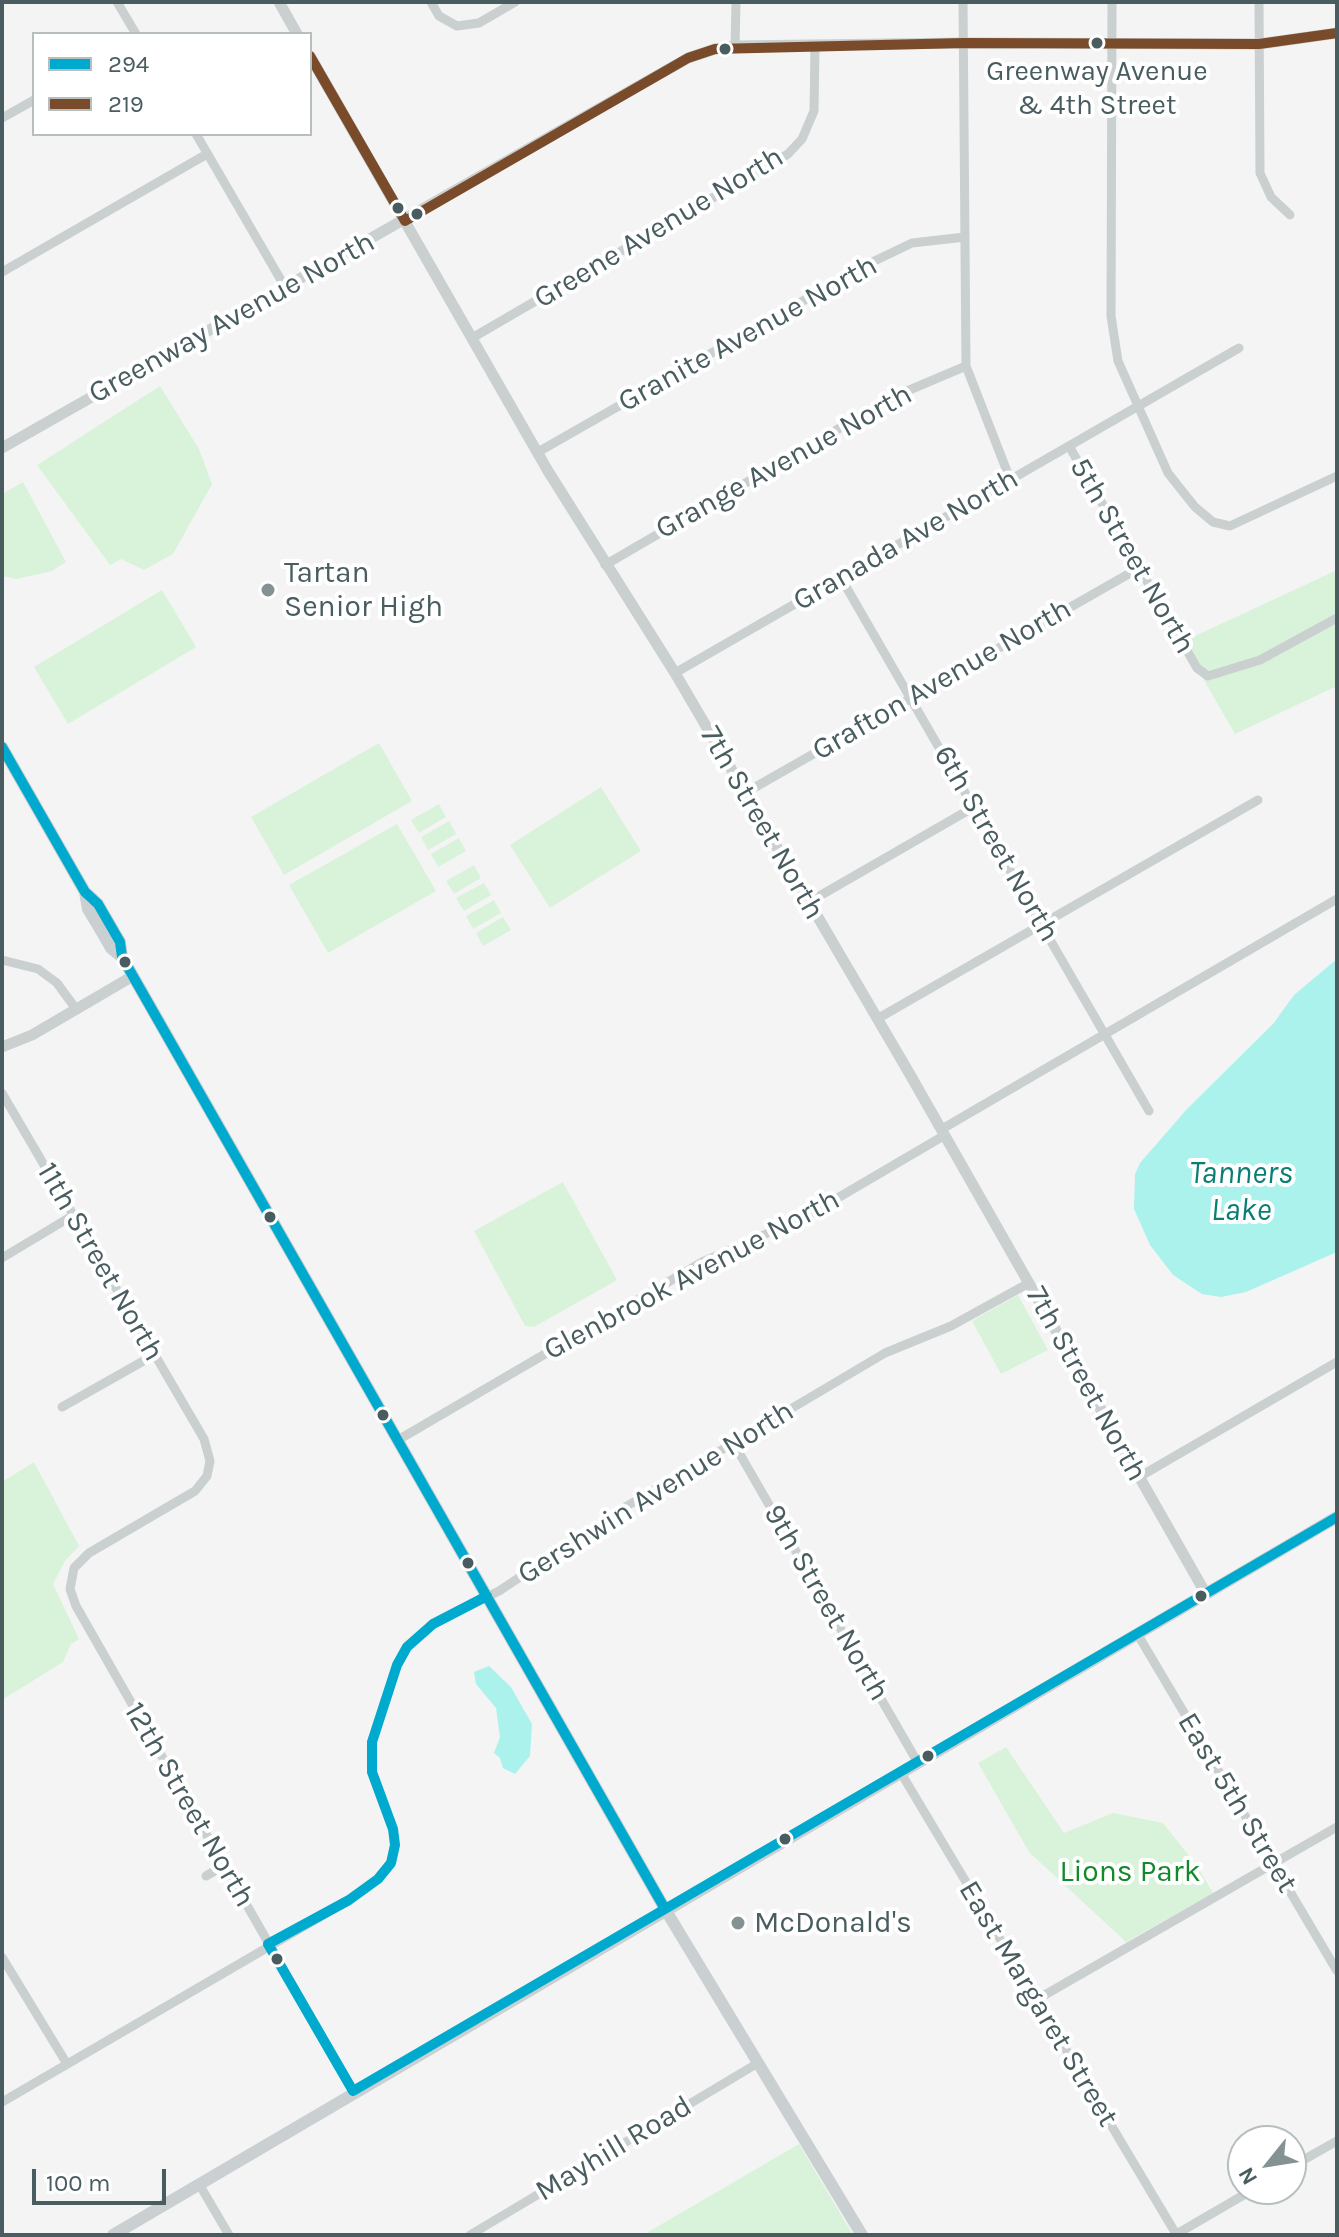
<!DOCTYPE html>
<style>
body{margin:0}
#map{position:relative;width:1339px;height:2237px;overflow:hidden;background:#f4f4f4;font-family:Karla,sans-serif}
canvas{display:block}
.frame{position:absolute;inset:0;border:4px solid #495d61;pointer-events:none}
.legend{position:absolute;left:32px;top:32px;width:280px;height:104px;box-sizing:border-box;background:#fff;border:2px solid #b6bec0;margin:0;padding:10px 14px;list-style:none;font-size:24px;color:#495d61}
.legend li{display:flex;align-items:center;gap:16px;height:40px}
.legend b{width:40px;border:2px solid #b6bec0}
.north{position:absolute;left:1227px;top:2125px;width:80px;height:80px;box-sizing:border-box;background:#fff;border:2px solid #b6bec0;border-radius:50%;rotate:240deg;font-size:22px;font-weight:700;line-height:32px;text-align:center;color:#495d61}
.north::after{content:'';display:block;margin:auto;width:28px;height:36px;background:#859294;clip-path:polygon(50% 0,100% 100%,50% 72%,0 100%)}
.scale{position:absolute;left:32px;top:2169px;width:134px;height:36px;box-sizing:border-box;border:4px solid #495d61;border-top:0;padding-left:10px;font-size:24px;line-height:28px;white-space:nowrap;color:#495d61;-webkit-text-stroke:6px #fff;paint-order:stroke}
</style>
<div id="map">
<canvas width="1339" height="2237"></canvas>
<div class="frame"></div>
<ul class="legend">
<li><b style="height:10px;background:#00a9ce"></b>294</li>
<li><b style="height:10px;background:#7a4b2a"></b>219</li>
</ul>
<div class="north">N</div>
<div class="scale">100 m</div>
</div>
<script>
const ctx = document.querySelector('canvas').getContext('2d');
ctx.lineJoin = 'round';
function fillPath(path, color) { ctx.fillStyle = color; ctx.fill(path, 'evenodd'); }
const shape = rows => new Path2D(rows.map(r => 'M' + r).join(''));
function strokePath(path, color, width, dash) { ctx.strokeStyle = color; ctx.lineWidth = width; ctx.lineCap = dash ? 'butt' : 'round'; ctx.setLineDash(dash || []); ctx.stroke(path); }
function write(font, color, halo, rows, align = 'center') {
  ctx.font = font + ' Karla,sans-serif'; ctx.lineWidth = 8; ctx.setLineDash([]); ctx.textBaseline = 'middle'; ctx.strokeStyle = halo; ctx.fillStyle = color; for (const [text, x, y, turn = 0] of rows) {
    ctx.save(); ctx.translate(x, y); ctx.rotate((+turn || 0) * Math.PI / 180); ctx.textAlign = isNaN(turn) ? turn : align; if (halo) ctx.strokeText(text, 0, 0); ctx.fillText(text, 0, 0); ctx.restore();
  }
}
fillPath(shape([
 [160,386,199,449,212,484,173,554,144,570,121,559,110,565,37,465],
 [23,482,66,562,52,571,17,579,2,576,2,494],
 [1337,570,1337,686,1235,734,1182,642],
 [162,590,196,647,68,724,34,667],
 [379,743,412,801,284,875,251,817],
 [601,787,641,851,550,908,510,845],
 [439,804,446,817,419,833,411,820],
 [449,821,456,834,428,850,421,837],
 [397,824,436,891,328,953,289,885],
 [459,838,466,851,438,867,431,854],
 [474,865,481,878,454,894,446,881],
 [484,883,491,895,464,911,456,898],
 [494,900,501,913,473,929,466,916],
 [503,917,511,930,483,946,476,933],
 [563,1182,617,1280,534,1327,525,1326,474,1231],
 [1018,1295,1048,1350,1001,1374,972,1321],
 [34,1462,79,1546,65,1561,53,1584,79,1639,71,1644,63,1662,2,1700,2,1482],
 [1006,1747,1064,1833,1113,1813,1163,1823,1197,1866,1213,1893,1126,1942,1029,1852,978,1763],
 [799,2144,853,2235,643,2235]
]), '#d8f3da');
fillPath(shape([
 [1337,959,1337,1252,1246,1292,1221,1297,1202,1294,1173,1275,1150,1245,1134,1209,1135,1174,1140,1163,1187,1109,1273,1024,1294,995],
 [489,1666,511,1687,532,1724,530,1756,515,1774,503,1768,500,1758,494,1753,500,1737,496,1708,476,1684,474,1672]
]), '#abf2ec');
strokePath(shape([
 [117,2,136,34],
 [431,2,439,16,457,26,479,23,515,2],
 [963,2,966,366,1010,479],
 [1112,2,1111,316,1118,361,1168,473,1195,507,1213,522,1230,526,1337,476],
 [1259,2,1260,173,1271,197,1290,215],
 [735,46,736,2],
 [2,118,34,100],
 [196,134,285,287],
 [2,272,207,154],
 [472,338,788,154,802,139,814,111,815,46],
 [1069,446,1197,668,1208,676,1260,660,1337,618],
 [538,452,866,265,912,243,965,237],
 [605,565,893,397,966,366],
 [841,578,1149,1111],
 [675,673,1239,348],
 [745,793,1139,568],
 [809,902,974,807],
 [2,960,38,969,57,983,76,1009],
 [877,1019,1258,800],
 [2,1093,204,1439,210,1461,207,1476,195,1491,89,1553,74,1568,70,1589,76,1606,353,2091],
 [942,1129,1337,899],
 [2,1258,72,1216],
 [62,1407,154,1355],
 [398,1440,704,1261,807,1216,945,1135],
 [734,1444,918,1763],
 [1139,1477,1337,1362],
 [1138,1635,1337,1971],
 [901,1773,1176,2234],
 [206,1876,223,1866],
 [2,1957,67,2064],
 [1036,2000,1337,1827],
 [2,2102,349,1900,378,1879,391,1863,395,1845,393,1829,372,1772,372,1742,397,1665,407,1647,433,1624,499,1591,627,1506,885,1353,951,1326,1029,1283],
 [1291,2167,1337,2141],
 [199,2184,229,2235],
 [470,2235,758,2063],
 [1175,2235,1254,2189]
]), '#cacfcf', 9);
strokePath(shape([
 [279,2,297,34],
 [310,56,548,471,675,673,908,1071,1206,1594],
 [2,448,688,58,715,49,735,46,964,43,1259,44,1337,33],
 [2,1047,32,1035,133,976]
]), '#cacfcf', 11);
strokePath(shape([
 [2,747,85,892,88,909,100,929,111,948,122,957],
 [85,892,98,904,120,942,122,957,133,976,665,1909,862,2235],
 [113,2235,1337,1517]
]), '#cacfd1', 12);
strokePath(shape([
 [2,747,85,892,98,904,120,942,122,957,665,1909],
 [487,1596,433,1624,407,1647,397,1665,372,1742,372,1772,393,1829,395,1845,391,1863,378,1879,349,1900,268,1944,353,2091,1337,1517]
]), '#00a9ce', 10);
strokePath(shape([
 [310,56,405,221],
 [405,221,688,58,715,49,964,43,1259,44,1337,33]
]), '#7a4b2a', 10);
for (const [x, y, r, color] of [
 [1097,43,7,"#495d61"],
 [725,49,7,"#495d61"],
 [398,208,7,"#495d61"],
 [417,214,7,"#495d61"],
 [268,590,8,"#859294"],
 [125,962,7,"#495d61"],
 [270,1217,7,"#495d61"],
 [383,1415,7,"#495d61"],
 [468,1563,7,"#495d61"],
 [1201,1596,7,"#495d61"],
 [928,1756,7,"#495d61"],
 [785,1839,7,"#495d61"],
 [738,1923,8,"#859294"],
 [277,1959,7,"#495d61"]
]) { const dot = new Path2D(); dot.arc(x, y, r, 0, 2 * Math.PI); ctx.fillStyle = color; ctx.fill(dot); strokePath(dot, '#fff', 3); }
write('28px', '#495d61', '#fff', [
 ["Greenway Avenue",1097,72],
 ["& 4th Street",1097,106]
]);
write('30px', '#495d61', '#fff', [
 ["Greene Avenue North",659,228,-31],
 ["Greenway Avenue North",232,318,-29],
 ["Granite Avenue North",748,334,-29],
 ["Grange Avenue North",784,462,-29],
 ["Granada Ave North",906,540,-30],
 ["5th Street North",1132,556,60],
 ["Grafton Avenue North",942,680,-30],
 ["7th Street North",762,823,60],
 ["6th Street North",996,844,60],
 ["11th Street North",100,1262,60],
 ["Glenbrook Avenue North",692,1275,-28],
 ["7th Street North",1086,1384,61],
 ["Gershwin Avenue North",656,1493,-32],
 ["9th Street North",826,1603,60],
 ["East 5th Street",1237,1803,59],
 ["12th Street North",189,1805,60],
 ["East Margaret Street",1038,2004,59],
 ["Mayhill Road",614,2149,-31]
]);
write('30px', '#495d61', '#fff', [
 ["Tartan",284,573],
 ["Senior High",284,607],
 ["McDonald's",754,1923]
], 'left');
write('30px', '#13892b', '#fff', [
 ["Lions Park",1130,1872]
]);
write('italic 32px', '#097e74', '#fff', [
 ["Tanners",1241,1174],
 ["Lake",1241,1211]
]);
</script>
